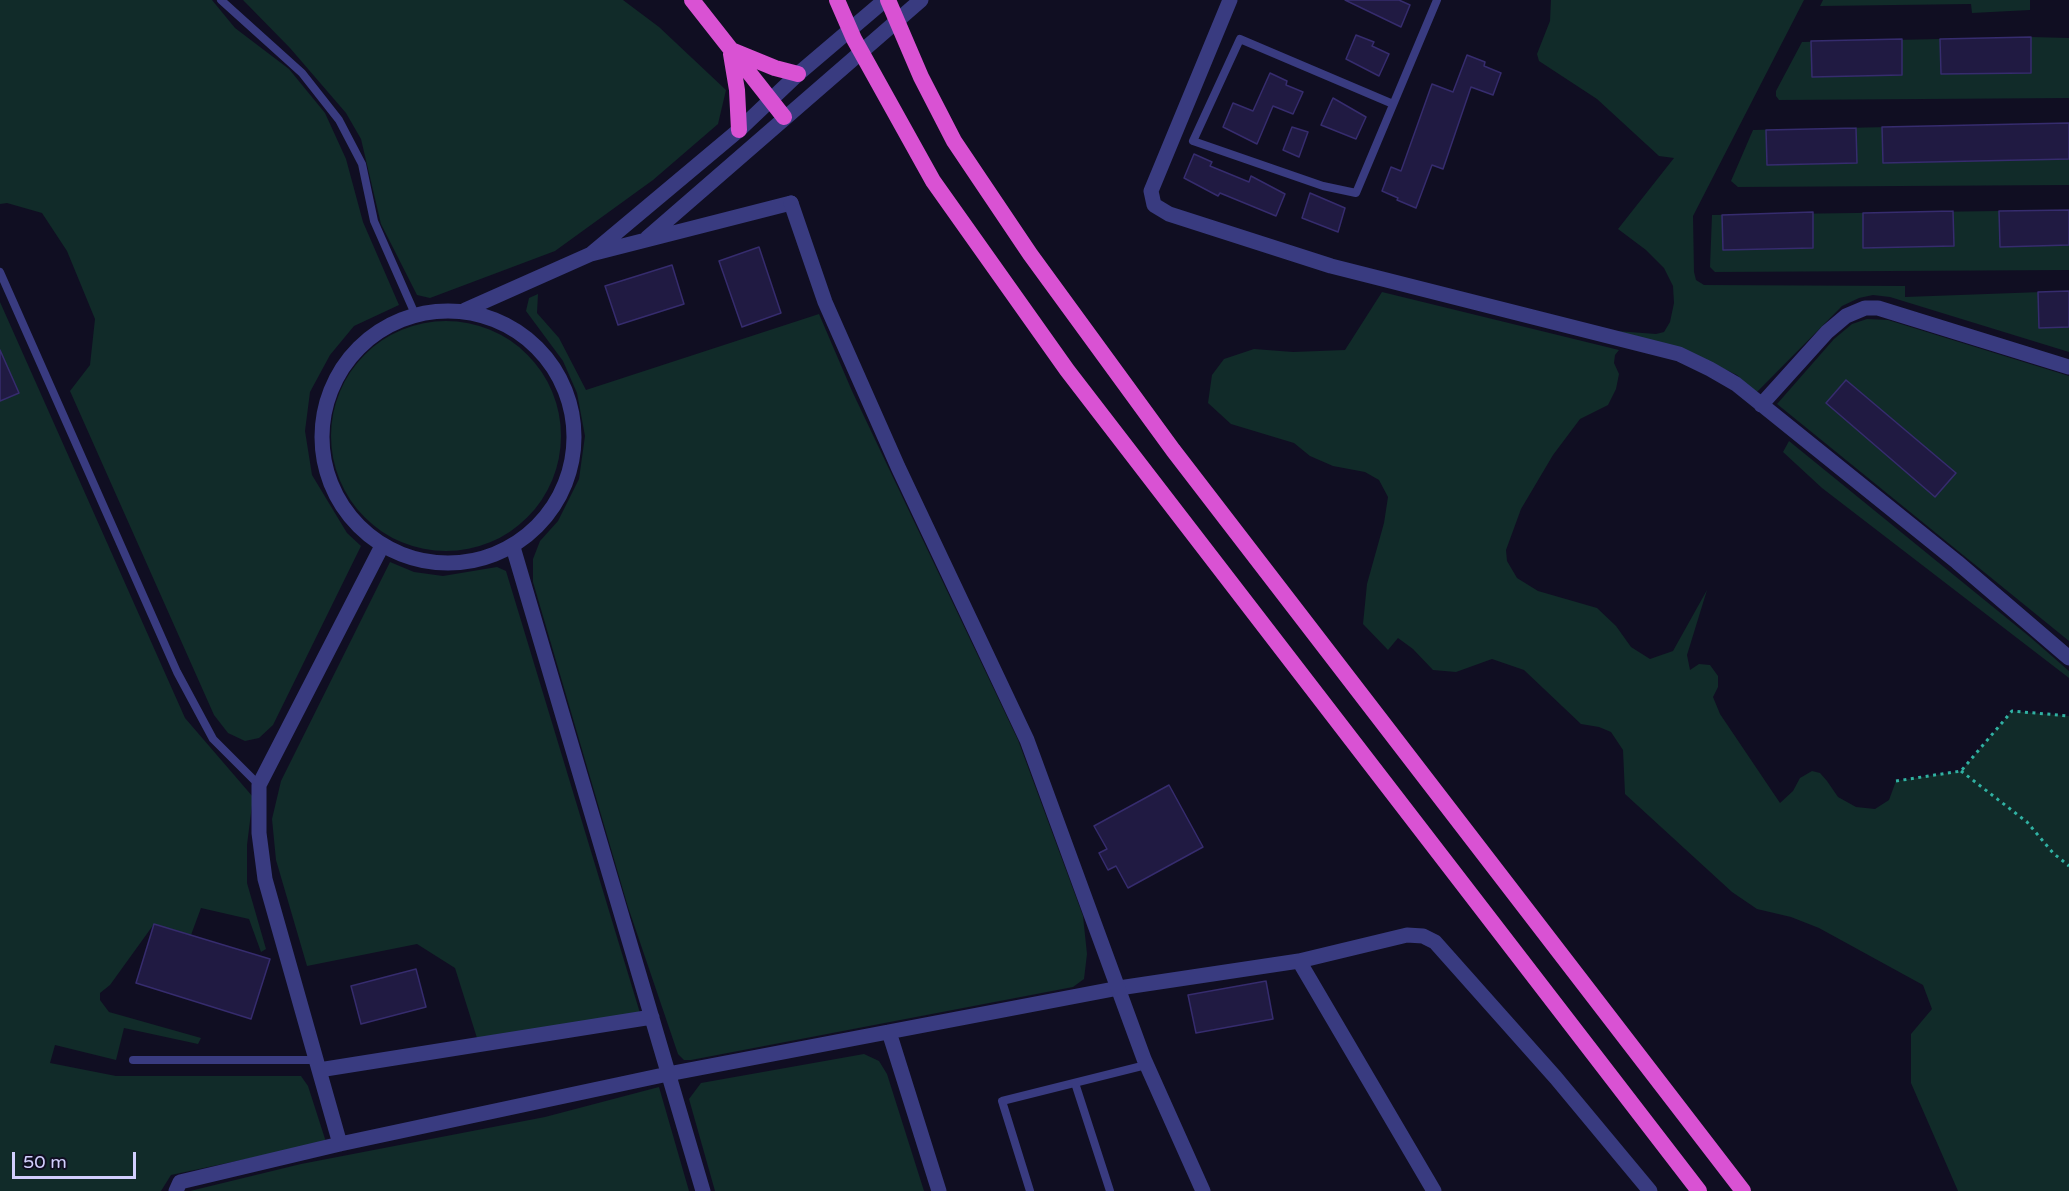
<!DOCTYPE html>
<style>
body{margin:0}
#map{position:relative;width:2069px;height:1191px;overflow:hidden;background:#100e22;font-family:"Varela Round",sans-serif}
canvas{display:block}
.scale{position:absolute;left:12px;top:1152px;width:124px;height:27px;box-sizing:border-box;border:3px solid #d2cffe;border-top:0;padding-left:8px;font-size:18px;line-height:21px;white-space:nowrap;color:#d2cffe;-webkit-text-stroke:4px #100e22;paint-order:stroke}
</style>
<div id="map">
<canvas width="2069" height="1191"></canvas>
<div class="scale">50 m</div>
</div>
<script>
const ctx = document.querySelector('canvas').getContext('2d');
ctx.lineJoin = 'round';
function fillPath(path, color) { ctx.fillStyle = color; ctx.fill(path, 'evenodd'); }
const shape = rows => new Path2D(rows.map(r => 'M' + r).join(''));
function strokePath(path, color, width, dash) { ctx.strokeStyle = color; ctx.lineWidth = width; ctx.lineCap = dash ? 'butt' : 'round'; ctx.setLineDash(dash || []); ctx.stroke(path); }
fillPath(shape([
 [0,0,212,0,235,28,289,69,325,113,346,159,363,222,399,305,354,326,330,355,310,392,305,431,312,475,347,533,361,546,273,725,259,738,245,741,228,733,214,715,70,391,90,365,95,319,67,251,42,213,7,203,0,204],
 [243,0,623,0,659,27,726,90,718,124,653,180,555,251,430,298,417,295,381,224,361,139,346,113,290,48],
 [1551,0,1804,0,1693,216,1694,272,1696,280,1704,285,1905,286,1905,297,2069,291,2069,352,1890,297,1873,295,1859,298,1842,306,1756,393,1737,375,1696,356,1616,331,1656,334,1664,332,1670,322,1674,303,1673,286,1664,268,1646,250,1618,229,1674,158,1659,156,1597,99,1539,61,1537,54,1550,21],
 [1823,0,2030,0,2030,10,1972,13,1971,4,1820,6],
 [2031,37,2069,38,2069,98,1779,100,1776,96,1776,91,1802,42],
 [2069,123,2069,185,1738,187,1731,181,1753,130],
 [2069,210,2069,270,1715,272,1710,267,1712,215],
 [1382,292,1619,350,1615,355,1614,363,1619,374,1616,389,1608,405,1580,419,1553,455,1521,509,1506,550,1507,561,1517,578,1538,591,1597,608,1616,626,1631,647,1650,659,1673,651,1707,590,1687,655,1690,670,1699,664,1710,665,1718,676,1718,687,1713,697,1720,714,1780,803,1793,791,1800,778,1812,771,1820,773,1827,781,1838,797,1856,807,1875,809,1889,800,1896,781,1961,771,2012,711,2069,716,2069,1191,1958,1191,1911,1083,1911,1034,1932,1009,1923,985,1819,928,1791,917,1757,909,1732,892,1625,794,1623,750,1611,732,1599,727,1581,724,1524,670,1492,659,1456,672,1433,670,1413,649,1398,638,1388,650,1363,624,1367,584,1384,523,1388,497,1379,480,1365,472,1333,466,1310,456,1294,443,1231,424,1208,403,1212,375,1224,359,1254,349,1293,352,1345,350],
 [538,294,537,313,559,338,586,390,819,314,852,391,1018,740,1083,916,1087,954,1084,979,1073,987,691,1060,684,1060,678,1054,628,907,533,582,533,559,540,541,558,521,579,479,585,436,577,393,563,361,526,311,529,298],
 [0,302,185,718,253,797,247,845,247,883,266,949,261,952,249,919,201,908,191,935,154,924,110,985,100,993,100,1000,109,1012,201,1038,198,1044,124,1028,116,1060,55,1045,50,1063,116,1076,301,1076,308,1086,326,1142,171,1175,161,1191,0,1191],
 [1867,319,1888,320,2069,376,2069,641,1777,404,1834,339,1852,324],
 '331 436a115 115 0 1 1 230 0a115 115 0 1 1-230 0Z',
 [1789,441,2030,637,2069,671,2069,678,1822,488,1783,452],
 [390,562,414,572,443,576,497,567,506,571,640,1013,477,1038,455,968,417,944,307,966,276,860,272,819,281,781],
 [864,1054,879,1061,887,1074,924,1191,715,1191,689,1099,701,1083],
 [659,1087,689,1191,190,1191,301,1164,545,1117]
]), '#112b29');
const building = shape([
 [1345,0,1399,0,1410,5,1401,27,1345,0],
 [1356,35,1374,42,1372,46,1389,54,1379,76,1346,59,1356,35],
 [2031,37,2031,73,1941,74,1940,39,2031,37],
 [1902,39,1902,75,1812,77,1811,41,1902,39],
 [1467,55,1485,62,1484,66,1501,73,1493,95,1471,87,1443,169,1432,165,1416,208,1397,200,1398,198,1382,191,1391,167,1401,171,1432,84,1453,92,1467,55],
 [1270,73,1287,81,1286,85,1303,92,1293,114,1273,106,1257,144,1223,127,1233,103,1253,111,1270,73],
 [1333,98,1366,117,1356,139,1321,125,1333,98],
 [2069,123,2069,159,1883,163,1882,127,2069,123],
 [1292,127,1308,132,1299,157,1283,150,1292,127],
 [1856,128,1857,163,1767,165,1766,130,1856,128],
 [1194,154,1212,162,1210,166,1249,182,1251,176,1285,194,1276,216,1220,193,1218,196,1184,178,1194,154],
 [1310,193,1345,208,1338,232,1302,218,1310,193],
 [2069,210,2069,245,2000,247,1999,211,2069,210],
 [1953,211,1954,246,1863,248,1863,213,1953,211],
 [1813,212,1813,248,1723,250,1722,215,1813,212],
 [759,247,781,313,742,327,719,261,759,247],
 [672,265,684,304,618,325,605,286,672,265],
 [2069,291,2069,327,2039,328,2038,292,2069,291],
 [0,350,19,393,0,401,0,350],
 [1846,380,1956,473,1935,497,1826,403,1846,380],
 [1169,785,1203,847,1128,888,1116,866,1108,870,1099,853,1107,849,1094,826,1169,785],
 [154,924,270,959,251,1019,136,983,154,924],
 [416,969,426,1007,361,1024,351,986,416,969],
 [1266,981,1273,1019,1196,1033,1188,995,1266,981]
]);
fillPath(building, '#201a42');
strokePath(building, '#362c6e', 1.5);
strokePath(shape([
 [1961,771,2027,822,2053,853,2069,866],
 [1896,781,1961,771,2012,711,2069,716]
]), '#30b1a2', 3, [3, 4.5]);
strokePath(shape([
 [221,0,302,73,339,120,362,164,374,221,415,314],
 [1393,104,1240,39,1193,141,1323,186,1356,193,1437,0],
 [0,272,177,672,213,739,259,785],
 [133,1060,317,1060],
 [1075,1083,1110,1191],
 [1030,1191,1002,1101,1146,1065]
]), '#393b80', 8);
strokePath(shape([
 [1230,0,1151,191,1154,205,1169,214,1331,266,1679,354,1710,369,1736,384,1957,562,2069,658],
 [647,238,921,0],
 [591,254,739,130,798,74,885,0],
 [465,310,591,254,791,203],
 '322 437a126 126 0 1 1 252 0a126 126 0 1 1-252 0Z',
 [1761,405,1827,332,1846,316,1865,308,1878,308,2069,367],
 [382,546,259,785,259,833,265,879,319,1070,652,1017],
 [513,547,703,1191],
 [1299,961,1407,935,1423,936,1435,942,1556,1078,1650,1191],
 [889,1032,939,1191],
 [319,1070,340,1144],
 [176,1191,180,1182,340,1144,668,1074,1119,988,1299,961,1434,1191]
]), '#393b80', 15);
strokePath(shape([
 [791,203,825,302,898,467,1027,740,1144,1059,1203,1191]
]), '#393b80', 15);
strokePath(shape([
 [692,0,784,117],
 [837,0,854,39,933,181,1067,370,1699,1191],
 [888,0,921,77,954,141,1030,254,1173,450,1743,1191],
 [731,50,775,68,798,74],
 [731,54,737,90,739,130]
]), '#d952d3', 16);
</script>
